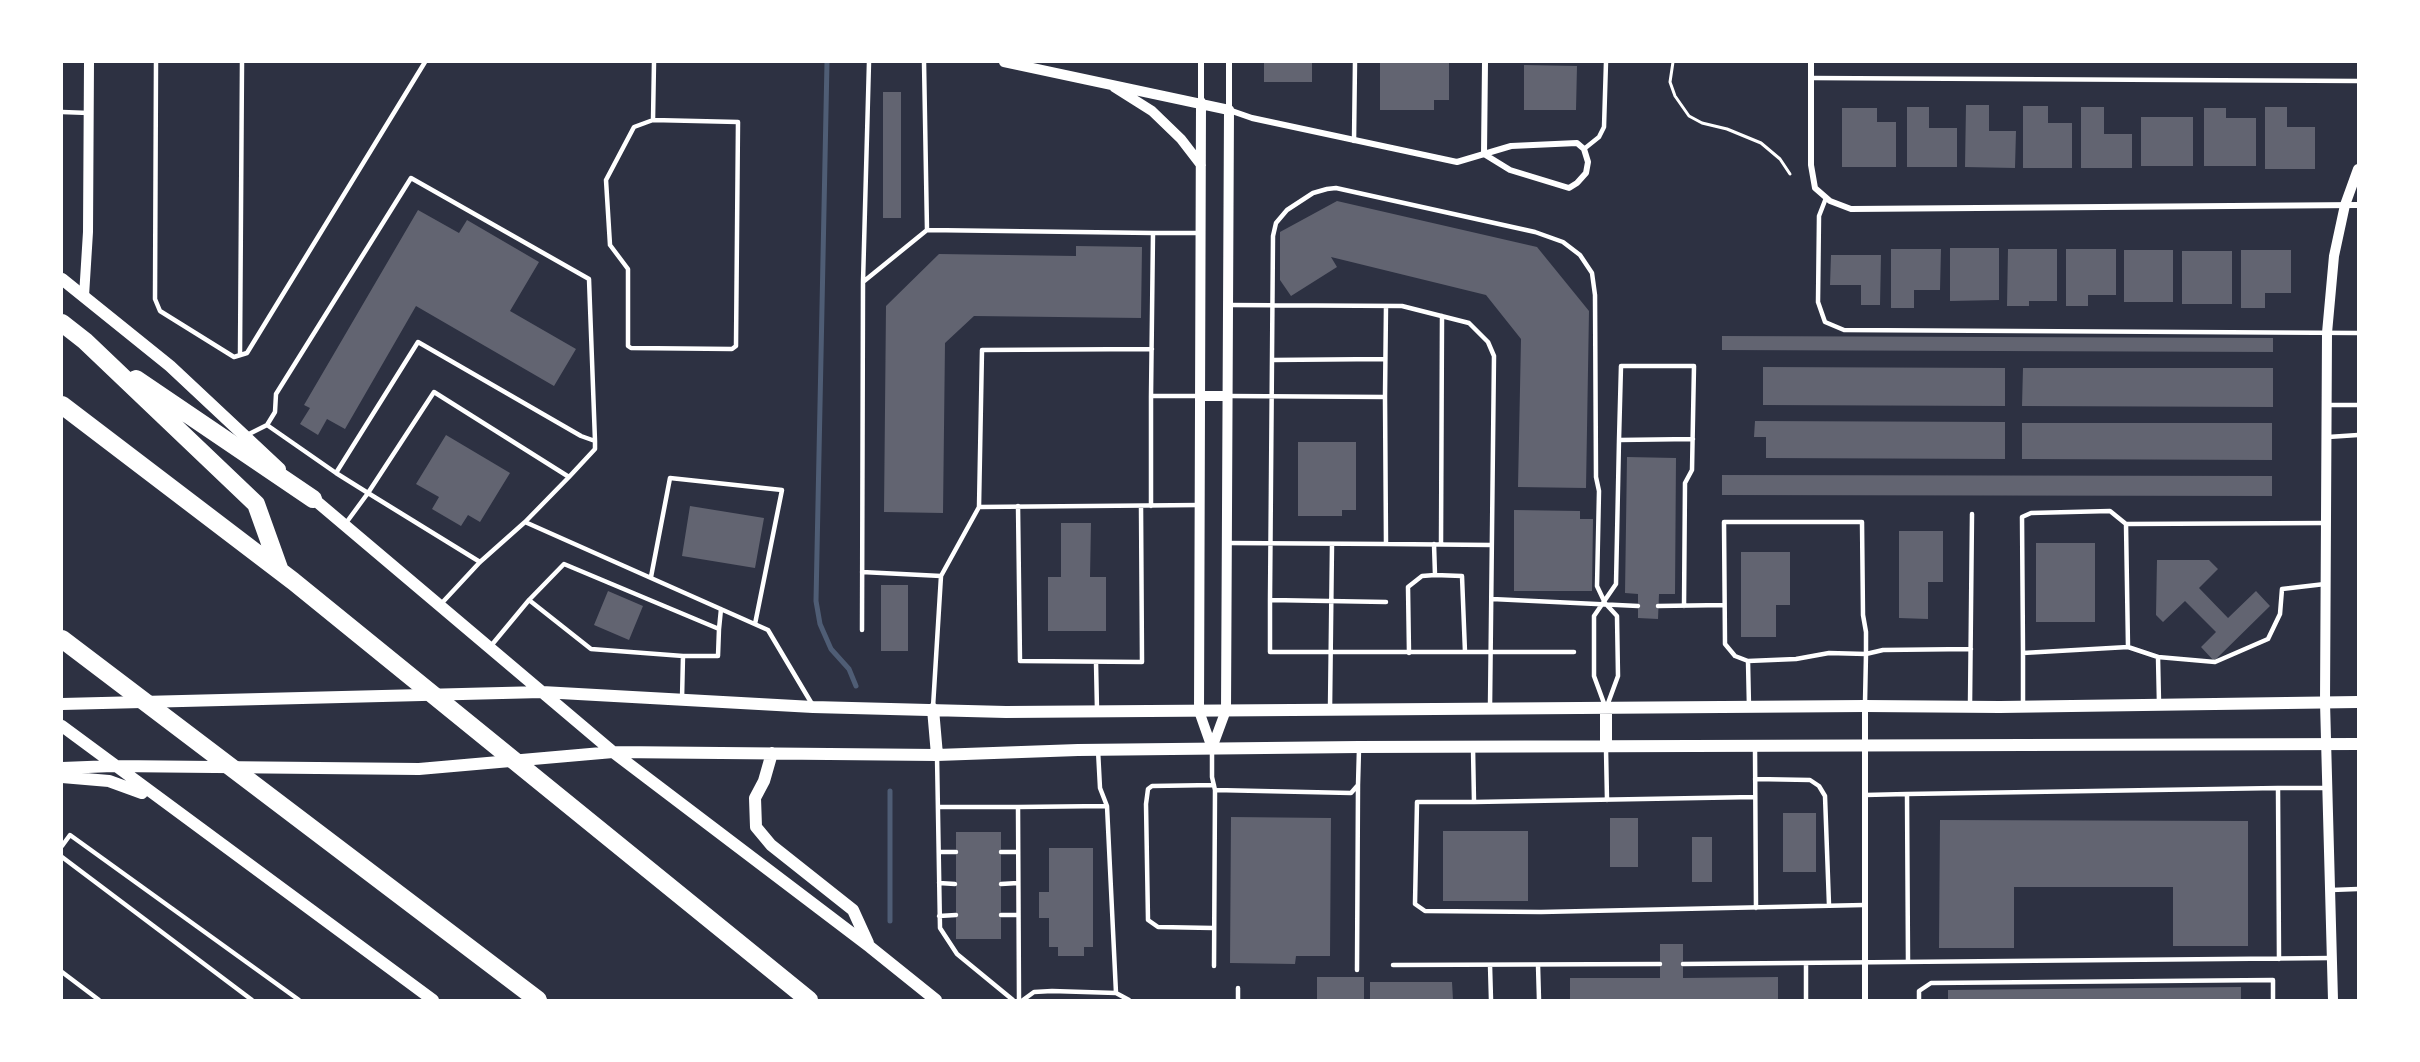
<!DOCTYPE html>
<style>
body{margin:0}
#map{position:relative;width:2420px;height:1062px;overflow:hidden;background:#2d3142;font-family:Mulish,sans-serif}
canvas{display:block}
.frame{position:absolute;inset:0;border:63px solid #fff;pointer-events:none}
</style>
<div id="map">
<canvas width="2420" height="1062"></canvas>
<div class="frame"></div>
</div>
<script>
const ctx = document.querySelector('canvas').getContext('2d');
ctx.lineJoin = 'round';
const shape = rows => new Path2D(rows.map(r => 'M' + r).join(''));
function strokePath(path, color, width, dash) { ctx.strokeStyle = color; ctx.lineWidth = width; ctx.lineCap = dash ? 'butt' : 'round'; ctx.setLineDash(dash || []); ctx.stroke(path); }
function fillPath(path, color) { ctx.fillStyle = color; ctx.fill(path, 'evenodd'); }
strokePath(shape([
 [827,62,816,601,820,624,831,649,849,669,856,686],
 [890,791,890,921]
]), '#4f5d75', 5);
fillPath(shape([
 [1264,62,1312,62,1312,82,1264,82],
 [1380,62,1449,62,1449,100,1434,100,1434,110,1380,110],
 [1524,65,1577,66,1576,110,1524,110],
 [883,92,901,92,901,218,883,218],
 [1966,105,1989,105,1989,131,2016,131,2015,168,1965,167],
 [2023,106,2048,106,2048,123,2072,123,2072,168,2023,168],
 [1907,107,1929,107,1929,128,1957,128,1957,167,1907,167],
 [2081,107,2104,107,2104,134,2132,134,2132,168,2081,168],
 [2265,107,2287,107,2287,127,2315,127,2315,169,2265,169],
 [1842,108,1877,108,1877,122,1896,122,1896,167,1842,167],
 [2204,108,2226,108,2226,118,2256,118,2256,166,2204,166],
 [2141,117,2193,117,2193,166,2141,166],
 [1337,201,1537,247,1589,311,1586,488,1518,487,1521,339,1486,295,1331,257,1337,267,1291,296,1280,280,1280,232],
 [418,210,459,233,467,220,539,262,510,311,576,349,554,386,416,306,345,429,327,419,318,435,300,424,310,408,304,405],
 [1076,246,1142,247,1141,318,974,316,945,343,943,513,884,512,886,306,939,254,1076,256],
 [1950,248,1999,248,1999,300,1950,301],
 [1891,249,1941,249,1940,290,1914,290,1914,308,1891,308],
 [2008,249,2057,249,2057,301,2029,301,2029,306,2007,306],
 [2066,249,2116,249,2116,295,2088,295,2088,306,2066,306],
 [2124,250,2173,250,2173,302,2124,302],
 [2241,250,2291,250,2291,293,2265,293,2265,308,2241,308],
 [2182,251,2232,251,2232,304,2182,304],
 [1831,255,1881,255,1880,305,1861,305,1861,285,1830,285],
 [1722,336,2273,338,2273,352,1722,350],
 [1763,367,2005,368,2005,406,1763,405],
 [2023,368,2273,368,2273,407,2022,406],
 [1755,421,2005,422,2005,459,1766,458,1766,437,1754,437],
 [2022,423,2272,423,2272,460,2022,459],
 [446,435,510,473,480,522,468,515,461,526,432,509,439,497,416,484],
 [1298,442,1356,442,1356,510,1342,510,1342,516,1298,516],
 [1627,457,1676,458,1675,594,1659,594,1658,619,1638,618,1638,594,1625,593],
 [1722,475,2272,476,2272,496,1722,495],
 [690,506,764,518,755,568,682,556],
 [1514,510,1580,511,1580,519,1593,519,1592,591,1514,591],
 [1061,523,1091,523,1090,577,1106,577,1106,631,1048,631,1048,577,1061,577],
 [1899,531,1943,531,1943,582,1928,582,1928,619,1899,618],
 [2036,543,2095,543,2095,622,2036,622],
 [1741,552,1790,552,1790,605,1776,605,1776,637,1741,637],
 [2157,560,2209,560,2218,569,2199,588,2228,618,2256,591,2270,606,2214,661,2201,647,2216,632,2185,601,2163,622,2156,615],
 [881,585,908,585,908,651,881,651],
 [608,591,643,606,629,640,594,625],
 [1783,813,1816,813,1816,872,1783,872],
 [1231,817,1331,818,1330,956,1296,956,1295,964,1230,963],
 [1610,818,1638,818,1638,867,1610,867],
 [1940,820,2248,821,2248,946,2173,946,2173,887,2014,887,2014,948,1939,948],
 [1443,831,1528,831,1528,901,1443,901],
 [956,832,1001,832,1001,939,956,939],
 [1692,837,1712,837,1712,882,1692,882],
 [1049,848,1093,848,1093,947,1084,947,1084,956,1058,956,1058,947,1049,947,1049,918,1039,918,1039,892,1049,892],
 [1660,944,1683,944,1683,978,1778,977,1778,1000,1570,1000,1570,978,1660,978],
 [1317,977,1364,977,1364,1000,1317,1000],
 [1370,982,1452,982,1453,1000,1370,1000],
 [2241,987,2241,1000,1948,1000,1948,990]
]), '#626471');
strokePath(shape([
 [1673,62,1670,82,1675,96,1689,116,1702,123,1727,129,1761,143,1780,159,1790,174]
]), '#fff', 3);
strokePath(shape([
 [156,62,155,299,160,311,234,357,247,353,425,62],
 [924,62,927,230],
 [1811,78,2358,81],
 [62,112,89,113],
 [653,120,738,122,736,346,732,349,631,348,628,346,628,269,610,245,606,180,634,127,653,120],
 [653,120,654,62],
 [1354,141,1355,62],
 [1584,149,1599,137,1604,127,1606,62],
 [1826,198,1819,216,1818,302,1825,322,1844,330,2358,333],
 [1153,233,1201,233],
 [863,282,869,62],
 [1228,305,1402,306,1469,323,1488,342,1494,356,1490,707],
 [240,355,242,62],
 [1272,360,1385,359],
 [1385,397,1386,306],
 [2328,405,2358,405],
 [267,425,336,473],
 [245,436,267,425,275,412,276,394,411,178,589,279,595,441,581,436,418,342,336,473,368,493,434,392,569,477,525,522],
 [2328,437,2358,435],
 [569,477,595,449,595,441],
 [1018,506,1020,661,1142,662,1141,506],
 [1151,506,1151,396],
 [979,507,982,350,1152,349],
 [346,523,368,493,480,562],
 [1227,543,1386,544,1385,397,1228,396],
 [1386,544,1491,545],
 [1434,544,1435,575],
 [1441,544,1442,316],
 [862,572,941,576,933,707],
 [941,576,979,507,1200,505],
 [651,577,670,478,782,490,755,624],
 [1492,599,1638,606],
 [529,600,591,649,683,656],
 [1270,600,1270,652,1574,652],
 [1386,602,1270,600,1273,236,1276,223,1287,210,1313,193,1327,189,1336,188,1535,232,1563,242,1580,255,1592,273,1595,295,1596,477,1599,491,1597,586,1605,603,1617,616,1618,676,1607,706],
 [440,605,480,562,525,522,768,630,812,704],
 [1658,606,1724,605],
 [1684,606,1685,483,1692,470,1694,366,1621,366,1619,440,1693,439],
 [719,629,721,609],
 [862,630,863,282,927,230,1153,233,1151,396,1200,396],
 [490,647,529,600,564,564,719,629,718,656,683,656,682,699],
 [1409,653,1408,587,1422,576,1435,575,1462,576,1465,652],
 [2023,653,2022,517,2031,513,2110,511,2126,524],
 [2158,657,2128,647,2126,524,2326,523],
 [1748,661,1749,707],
 [1096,662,1097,710],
 [1865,703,1866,654,1866,632,1863,615,1862,522,1724,522,1725,644,1735,656,1748,661,1796,659,1829,653,1866,654,1883,650,1971,649],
 [2159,703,2158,657,2215,662,2268,639,2280,614,2282,589,2325,584],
 [2023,704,2023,653,2128,647],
 [1970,705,1972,514],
 [1605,706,1594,676,1594,616,1616,584,1619,440],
 [1330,709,1332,544],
 [1473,748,1474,802,1755,797],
 [1755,748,1756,908],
 [1606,749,1607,800],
 [1212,751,1212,777,1215,790,1351,793,1358,785,1359,749],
 [937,756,940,928,957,954,1013,1000],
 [1755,779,1810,780,1819,786,1825,796,1829,905],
 [2278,788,2326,788],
 [1865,795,1907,794],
 [1474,802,1417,802,1415,904,1425,911,1541,912,1864,905],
 [1107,806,1116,993],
 [938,807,1018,807,1019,1000],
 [1018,807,1107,806,1100,788,1098,750],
 [62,846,70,835,299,1000],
 [939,852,956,852],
 [1001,852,1018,852],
 [62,857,252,1000],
 [939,883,955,884],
 [1001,884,1018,883],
 [2331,890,2358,889],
 [1001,915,1018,915],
 [939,916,956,915],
 [1213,928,1158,927,1148,920,1146,804,1148,789,1152,786,1214,785],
 [1908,962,1907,794,2278,788,2279,959],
 [1683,964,2332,958],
 [1393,965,1660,964],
 [1490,965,1491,1000],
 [1538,965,1539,1000],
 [1214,966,1215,790],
 [1357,970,1358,785],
 [62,972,99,1000],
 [1023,1000,1034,992,1052,991,1116,993,1129,1000],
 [1238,1000,1238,988],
 [1806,1000,1806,963],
 [1919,1000,1919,991,1931,983,2273,980,2273,1000]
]), '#fff', 4.5);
strokePath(shape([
 [1229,62,1229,110,1252,118,1457,162,1484,154,1510,170,1569,188,1577,183,1586,173,1588,162,1584,149,1577,143,1511,146,1484,154,1485,62],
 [1811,62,1811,165,1815,188,1830,201,1851,209,2358,205],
 [1201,102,1201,62],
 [1865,1000,1865,706]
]), '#fff', 6);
strokePath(shape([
 [1004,62,1229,110,1226,710,1212,748],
 [1114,87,1152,111,1181,139,1201,165],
 [1201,102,1199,711,1212,748],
 [84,296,88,232,89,62],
 [1200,396,1228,396],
 [2333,1000,2325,702,2327,333,2334,256,2345,205,2358,169]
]), '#fff', 10);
strokePath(shape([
 [62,279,170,366,280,469],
 [309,495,613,752,870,947,936,1000],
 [62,704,542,692,813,707,1006,712,1865,706,2000,707,2358,702],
 [933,709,937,755],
 [1606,709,1606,746],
 [62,726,433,1000],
 [772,753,764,781,755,798,756,827,771,845,853,910,868,943],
 [62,768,113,766,419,769,613,752,937,755,1078,750,1359,747,2358,744],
 [62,777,109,781,142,793]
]), '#fff', 12);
strokePath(shape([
 [62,323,85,341,256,504,280,571],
 [136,379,313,499],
 [62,405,293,581,809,1000],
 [62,639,538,1000]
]), '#fff', 18);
</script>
